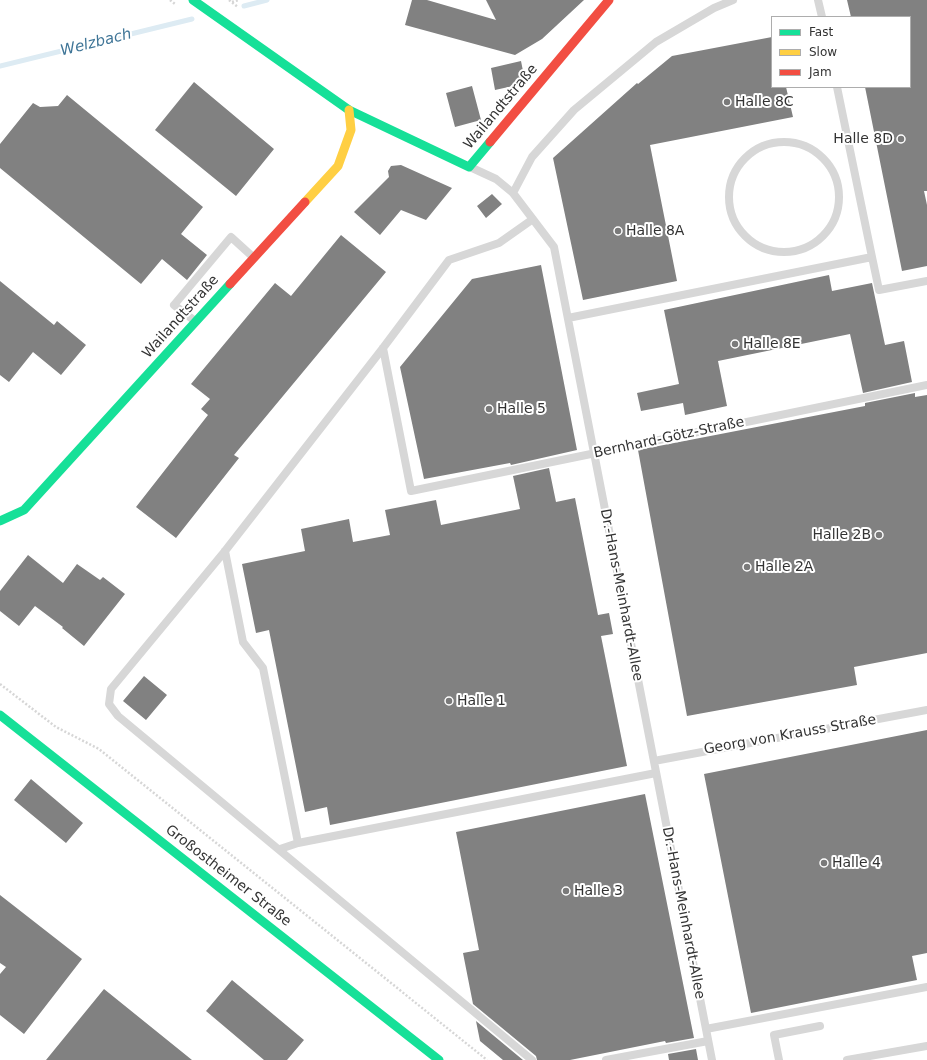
<!DOCTYPE html>
<meta charset="utf-8">
<style>
body{margin:0}
#map{position:relative;width:927px;height:1060px;overflow:hidden;background:#fff;font-family:"DejaVu Sans",sans-serif}
canvas{display:block}
.legend{position:absolute;left:771px;top:16px;width:140px;height:72px;box-sizing:border-box;background:#fff;border:1px solid #adadad;margin:0;padding:5px 7px;list-style:none;font-size:12px;color:#333}
.legend li{display:flex;align-items:center;gap:8px;height:20px}
.legend b{width:20px;border:1px solid #adadad}
</style>
<div id="map">
<canvas width="927" height="1060"></canvas>
<ul class="legend">
<li><b style="height:5px;background:#16e098"></b>Fast</li>
<li><b style="height:5px;background:#ffcf43"></b>Slow</li>
<li><b style="height:5px;background:#f24e42"></b>Jam</li>
</ul>
</div>
<script>
const ctx = document.querySelector('canvas').getContext('2d');
ctx.lineJoin = 'round';
const shape = rows => new Path2D(rows.map(r => 'M' + r).join(''));
function strokePath(path, color, width, dash) { ctx.strokeStyle = color; ctx.lineWidth = width; ctx.lineCap = dash ? 'butt' : 'round'; ctx.setLineDash(dash || []); ctx.stroke(path); }
function fillPath(path, color) { ctx.fillStyle = color; ctx.fill(path, 'evenodd'); }
function write(font, color, halo, rows, align = 'center') {
  ctx.font = font + ' "DejaVu Sans",sans-serif'; ctx.lineWidth = 4; ctx.setLineDash([]); ctx.textBaseline = 'middle'; ctx.strokeStyle = halo; ctx.fillStyle = color; for (const [text, x, y, turn = 0] of rows) {
    ctx.save(); ctx.translate(x, y); ctx.rotate((+turn || 0) * Math.PI / 180); ctx.textAlign = isNaN(turn) ? turn : align; if (halo) ctx.strokeText(text, 0, 0); ctx.fillText(text, 0, 0); ctx.restore();
  }
}
strokePath(shape([
 [244,6,267,0],
 [0,66,192,19]
]), '#ddebf3', 5);
fillPath(shape([
 [412,0,427,0,496,20,486,0,584,0,542,39,515,55,405,25],
 [847,0,927,0,927,191,924,191,927,205,927,266,902,271,865,87,910,87,910,17,851,17],
 [772,37,772,87,786,87,793,117,650,145,677,281,583,300,553,158,637,83,638,84,672,56],
 [521,61,525,81,522,84,495,90,491,68],
 [194,82,274,149,236,196,155,130],
 [472,86,481,120,455,127,446,93],
 [67,95,203,207,181,234,207,255,187,280,162,259,141,284,0,168,0,144,33,103,40,107,58,106],
 [401,165,452,188,426,220,401,210,380,235,354,212,389,177,388,171,391,166],
 [492,194,502,204,486,218,477,206],
 [341,235,386,272,234,455,239,458,176,538,136,507,208,415,201,409,210,399,191,384,275,283,291,296],
 [541,265,577,450,511,465,510,463,424,479,400,367,472,279],
 [829,275,832,291,872,283,885,345,904,341,912,382,863,393,850,334,718,361,727,406,685,415,683,403,641,411,637,393,679,384,664,310],
 [0,281,54,325,57,321,86,345,61,375,33,352,9,382,0,375],
 [915,393,915,397,927,395,927,653,854,667,857,685,687,716,638,450,865,406,865,403],
 [549,468,556,502,575,498,598,615,609,613,613,634,601,636,627,766,330,825,327,807,305,812,269,630,256,633,242,564,305,551,301,529,349,519,353,542,390,535,385,510,436,500,441,525,520,509,513,476],
 [28,555,63,583,77,564,100,580,103,577,125,594,84,646,62,628,63,627,35,606,19,626,0,611,0,591],
 [144,676,167,695,146,720,123,701],
 [927,730,927,953,912,956,917,980,751,1013,704,774],
 [31,779,83,823,66,843,14,800],
 [645,794,694,1038,666,1043,665,1041,570,1060,537,1060,536,1056,473,1004,463,953,479,950,456,832],
 [0,895,82,959,24,1034,0,1015,0,974,6,967,0,963],
 [232,980,304,1040,287,1060,264,1060,206,1011],
 [104,989,192,1060,46,1060],
 [476,1021,523,1060,503,1060,480,1041],
 [696,1049,698,1060,669,1060,668,1054]
]), '#818181');
strokePath(shape([
 [170,0,175,4],
 [229,0,238,7],
 [232,2,239,0],
 [0,684,56,727,99,749,487,1060]
]), '#d6d6d6', 2.5, [2, 2]);
strokePath(shape([
 [818,0,822,17],
 [837,87,872,257],
 '729 197a55 55 0 1 1 110 0a55 55 0 1 1-110 0Z',
 [470,167,496,179,513,193,554,247,712,1060],
 [513,193,532,157,574,110,656,42,714,8,733,0],
 [568,318,872,257,879,290,927,281],
 [195,321,174,305,231,237,253,257],
 [383,348,411,491,927,385],
 [225,551,243,642,263,668,298,843,656,773],
 [654,761,927,710],
 [280,849,298,843],
 [706,1029,927,987],
 [532,1060,118,716,109,704,111,689,225,551,383,348,449,260,499,243,533,219],
 [606,1060,708,1041],
 [779,1060,774,1035,820,1026],
 [847,1060,927,1046]
]), '#d7d7d7', 8);
strokePath(shape([
 [193,0,349,110,469,167,490,142],
 [0,521,24,510,230,284],
 [0,715,439,1060]
]), '#16e098', 9);
strokePath(shape([
 [305,202,338,166,351,130,349,110]
]), '#ffcf43', 9);
strokePath(shape([
 [490,142,609,0],
 [230,284,305,202]
]), '#f24e42', 9);
for (const [x, y, r, color] of [
 [727,102,4,"#7a7a7a"],
 [901,139,4,"#7a7a7a"],
 [618,231,4,"#7a7a7a"],
 [735,344,4,"#7a7a7a"],
 [489,409,4,"#7a7a7a"],
 [879,535,4,"#7a7a7a"],
 [747,567,4,"#7a7a7a"],
 [449,701,4,"#7a7a7a"],
 [824,863,4,"#7a7a7a"],
 [566,891,4,"#7a7a7a"]
]) { const dot = new Path2D(); dot.arc(x, y, r, 0, 2 * Math.PI); ctx.fillStyle = color; ctx.fill(dot); strokePath(dot, '#fff', 1.5); }
write('14px', '#333', '#fff', [
 ["Halle 8C",735,102],
 ["Halle 8D",893,139,"right"],
 ["Halle 8A",626,231],
 ["Halle 8E",743,344],
 ["Halle 5",497,409],
 ["Halle 2B",871,535,"right"],
 ["Halle 2A",755,567],
 ["Halle 1",457,701],
 ["Halle 4",832,863],
 ["Halle 3",574,891]
], 'left');
write('14px', '#333', '#fff', [
 ["Wailandtstraße",501,107,-50],
 ["Wailandtstraße",181,317,-48],
 ["Bernhard-Götz-Straße",669,438,-12],
 ["Dr.-Hans-Meinhardt-Allee",621,595,79],
 ["Georg von Krauss Straße",790,735,-10],
 ["Großostheimer Straße",228,876,38],
 ["Dr.-Hans-Meinhardt-Allee",683,913,79]
]);
write('italic 15px', '#3f7597', '#fff', [
 ["Welzbach",96,43,-14]
]);
</script>
